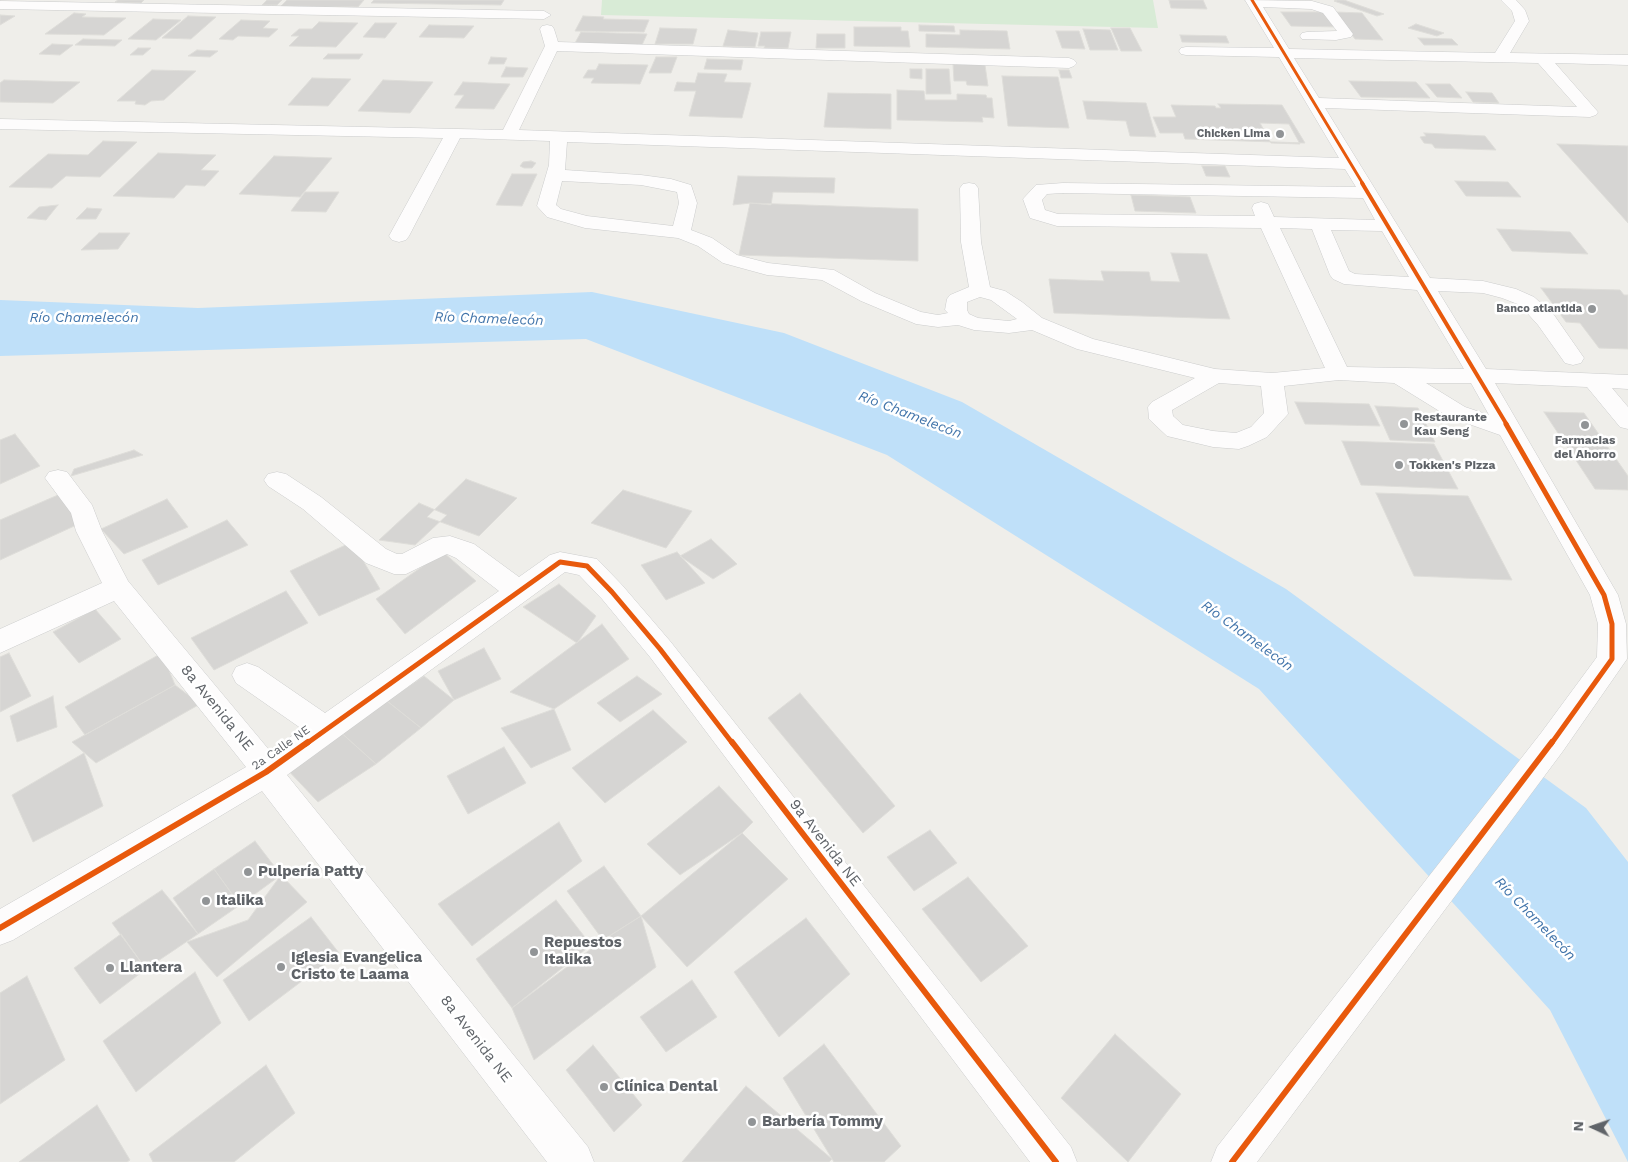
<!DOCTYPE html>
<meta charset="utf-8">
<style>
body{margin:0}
#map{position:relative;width:1628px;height:1162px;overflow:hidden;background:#efeeea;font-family:"Work Sans",sans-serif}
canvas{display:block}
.north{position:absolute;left:1568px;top:1102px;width:50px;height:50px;-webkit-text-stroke:4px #fff;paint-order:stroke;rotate:273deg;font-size:14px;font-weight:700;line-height:20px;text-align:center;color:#5f6368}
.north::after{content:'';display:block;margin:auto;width:18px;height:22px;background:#5f6368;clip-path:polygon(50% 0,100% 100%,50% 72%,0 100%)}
</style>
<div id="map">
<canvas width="1628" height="1162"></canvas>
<div class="north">N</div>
</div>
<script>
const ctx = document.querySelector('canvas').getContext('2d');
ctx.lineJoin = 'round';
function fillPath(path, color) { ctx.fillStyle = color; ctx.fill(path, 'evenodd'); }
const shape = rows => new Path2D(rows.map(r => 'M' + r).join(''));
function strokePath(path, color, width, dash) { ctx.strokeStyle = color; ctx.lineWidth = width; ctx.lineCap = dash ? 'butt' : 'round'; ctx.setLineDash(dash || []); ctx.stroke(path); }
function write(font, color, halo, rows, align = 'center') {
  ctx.font = font + ' "Work Sans",sans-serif'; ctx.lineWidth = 5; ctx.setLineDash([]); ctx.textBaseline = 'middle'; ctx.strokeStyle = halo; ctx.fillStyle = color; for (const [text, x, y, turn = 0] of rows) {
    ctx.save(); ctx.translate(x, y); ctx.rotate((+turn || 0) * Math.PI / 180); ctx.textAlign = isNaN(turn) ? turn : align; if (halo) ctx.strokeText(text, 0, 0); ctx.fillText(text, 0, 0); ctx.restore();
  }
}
fillPath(shape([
 [602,0,1153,0,1158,28,601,15]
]), '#d8ebd6');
fillPath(shape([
 [592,292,784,333,962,402,1286,589,1586,808,1628,862,1628,1162,1550,1010,1259,689,887,455,586,339,0,356,0,300,198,308]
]), '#bfe0f9');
const building = shape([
 [118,0,144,0,141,3,115,2,118,0],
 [267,0,282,0,277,5,262,5,267,0],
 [287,0,364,0,358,7,281,6,287,0],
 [374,0,504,0,501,5,371,3,374,0],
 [1169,0,1203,0,1207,9,1171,8,1169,0],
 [1337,0,1344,0,1384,14,1377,16,1334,1,1337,0],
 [1281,12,1327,12,1338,27,1291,26,1281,12],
 [1335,12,1362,13,1383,40,1355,39,1335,12],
 [74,13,86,14,82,17,126,18,104,35,45,34,74,13],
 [0,15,15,16,0,25,0,15],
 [188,16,216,17,191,39,162,38,188,16],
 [583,16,604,17,603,19,649,20,644,32,575,31,583,16],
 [153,19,181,20,156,40,128,39,153,19],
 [241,20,270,21,263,28,278,29,269,37,238,36,233,40,219,39,241,20],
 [319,22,358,23,336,47,289,46,299,36,291,36,299,29,312,29,319,22],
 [375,23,397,23,385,38,363,37,375,23],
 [1416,24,1444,33,1437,36,1408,28,1416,24],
 [429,25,474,26,464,38,419,37,429,25],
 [919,25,954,26,955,32,919,31,919,25],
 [854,27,901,27,901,31,908,31,910,47,854,46,854,27],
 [660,28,697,29,693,44,655,44,660,28],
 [1111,28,1130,28,1142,51,1121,51,1111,28],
 [1083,29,1110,30,1118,50,1090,50,1083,29],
 [728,30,758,33,755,47,723,46,728,30],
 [960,30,1007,31,1010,49,926,47,926,34,960,35,960,30],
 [1056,31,1079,31,1085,49,1062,48,1056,31],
 [581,32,647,34,642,45,575,43,581,32],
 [761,32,791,32,788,48,764,48,765,46,758,46,761,32],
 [817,34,845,34,845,48,816,48,817,34],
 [1180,35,1226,36,1229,43,1182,42,1180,35],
 [1418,38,1452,39,1458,45,1424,45,1418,38],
 [83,39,122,40,115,46,75,45,83,39],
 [52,44,73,45,60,55,39,54,52,44],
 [138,48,151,48,143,55,130,55,138,48],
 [197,50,218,51,210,57,188,56,197,50],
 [328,54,363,54,359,59,323,59,328,54],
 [491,57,507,58,504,64,488,64,491,57],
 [656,57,677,57,671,73,649,73,656,57],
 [707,59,743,60,741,70,704,69,707,59],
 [599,64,648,65,640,84,591,83,594,78,583,78,588,70,596,70,599,64],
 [953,64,985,65,988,86,967,85,966,81,954,81,953,64],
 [506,67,528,68,523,77,501,77,506,67],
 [910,69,922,69,922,79,910,78,910,69],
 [926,69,949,69,951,94,926,94,926,69],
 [152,70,196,71,164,100,151,101,145,105,135,104,136,101,117,101,152,70],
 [1059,70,1069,70,1072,78,1061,78,1059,70],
 [698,73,727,74,724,82,751,83,742,118,689,116,696,91,674,91,677,82,695,83,698,73],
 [1002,76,1058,77,1069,128,1008,126,1002,76],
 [312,78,351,79,328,106,288,105,312,78],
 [4,80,80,82,53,103,0,102,0,83,4,80],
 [383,80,433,82,410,113,358,111,383,80],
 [1349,81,1416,82,1430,98,1361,97,1349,81],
 [463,82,510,84,494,109,455,108,464,95,454,95,463,82],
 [1426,84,1450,84,1462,98,1437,97,1426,84],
 [897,90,924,91,925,100,957,100,957,94,986,95,987,98,992,98,994,118,982,117,983,122,897,120,897,90],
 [1466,92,1492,93,1499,103,1473,102,1466,92],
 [828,93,891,94,891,129,824,127,828,93],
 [1083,101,1146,103,1156,137,1130,136,1126,121,1087,119,1083,101],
 [1218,104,1282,105,1305,143,1185,139,1183,133,1160,133,1153,117,1176,117,1171,105,1215,106,1216,108,1221,108,1218,104],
 [1260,123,1289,124,1300,144,1271,143,1260,123],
 [1424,133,1485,136,1496,150,1435,148,1432,144,1424,143,1420,137,1426,136,1424,133],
 [103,141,137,142,100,177,66,176,52,188,9,187,48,154,88,155,103,141],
 [1557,144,1628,146,1628,223,1557,144],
 [158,153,216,155,201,170,219,171,205,186,186,185,174,198,113,196,158,153],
 [274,156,332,158,300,197,239,194,274,156],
 [531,161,536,163,532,168,524,168,520,166,523,162,531,161],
 [1202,166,1225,166,1230,177,1206,176,1202,166],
 [512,174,537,174,522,206,496,205,512,174],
 [738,176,835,178,834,193,773,192,771,205,750,203,733,205,738,176],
 [1455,181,1508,182,1521,197,1466,196,1455,181],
 [305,192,339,192,326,212,291,211,305,192],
 [1131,195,1190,197,1196,213,1135,211,1131,195],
 [750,203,918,209,918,261,739,255,750,203],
 [58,205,46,220,27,218,39,207,58,205],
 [87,208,102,209,96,219,76,219,87,208],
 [1497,229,1570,232,1588,254,1512,251,1497,229],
 [99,233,130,233,118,249,81,250,99,233],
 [1171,253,1207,254,1230,319,1054,313,1049,279,1104,281,1101,271,1149,272,1151,281,1180,282,1171,253],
 [1541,288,1620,290,1624,295,1628,295,1628,349,1599,348,1580,323,1566,322,1541,288],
 [1295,402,1369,404,1380,426,1305,424,1295,402],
 [1375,406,1418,408,1435,442,1390,440,1375,406],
 [1544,412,1584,413,1628,476,1628,490,1595,489,1544,412],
 [15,434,40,466,0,484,0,440,15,434],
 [1342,441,1434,444,1458,489,1361,485,1342,441],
 [134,450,143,455,71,476,74,469,134,450],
 [466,479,517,498,479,536,427,517,466,479],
 [623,490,692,511,666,548,591,523,623,490],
 [1376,493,1468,496,1512,580,1414,576,1376,493],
 [58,495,83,522,0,560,0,520,58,495],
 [167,499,188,527,124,554,101,529,167,499],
 [419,503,447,515,415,545,379,540,419,503],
 [227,520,248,545,158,585,142,560,227,520],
 [711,539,737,564,713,579,680,556,711,539],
 [352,542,380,589,319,616,290,571,352,542],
 [443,552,476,581,405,634,376,599,443,552],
 [677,552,705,583,666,600,641,565,677,552],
 [559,584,596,616,577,643,523,607,559,584],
 [286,591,308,623,214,670,191,638,286,591],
 [95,609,121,639,79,663,53,632,95,609],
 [602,624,629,659,554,709,510,692,602,624],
 [484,648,501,679,454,700,438,671,484,648],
 [9,653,31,696,0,712,0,657,9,653],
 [162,653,175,685,85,735,65,707,162,653],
 [424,676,454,700,421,728,387,701,424,676],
 [637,676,662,694,620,722,597,703,637,676],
 [175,685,200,704,96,763,72,742,175,685],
 [800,693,895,806,863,833,768,718,800,693],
 [53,696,57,727,17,742,10,716,53,696],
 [387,701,421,728,376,764,337,729,387,701],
 [554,709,571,750,531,768,501,728,554,709],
 [653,710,687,742,605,803,572,768,653,710],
 [337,729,376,764,318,802,282,764,337,729],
 [504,747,526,783,468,814,447,776,504,747],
 [84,753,103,806,33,842,12,795,84,753],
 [719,786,753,822,742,833,680,875,647,844,719,786],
 [559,822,582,861,472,946,438,904,559,822],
 [930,830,957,863,914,891,887,857,930,830],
 [742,833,788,879,687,967,641,916,742,833],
 [255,841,281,875,240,905,214,869,255,841],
 [604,866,641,916,603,940,567,891,604,866],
 [214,869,240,905,198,934,173,898,214,869],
 [281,875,307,902,217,977,187,942,248,920,281,875],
 [968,877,1028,946,981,982,922,909,968,877],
 [162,890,198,934,146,969,112,923,162,890],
 [556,900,591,945,512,1008,476,959,556,900],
 [641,916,656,967,534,1060,512,1008,603,940,641,916],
 [311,917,339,953,249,1021,223,980,311,917],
 [806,918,850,974,779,1037,734,972,806,918],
 [121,934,146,969,100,1004,74,968,121,934],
 [195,972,221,1023,136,1092,103,1041,195,972],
 [27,976,65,1060,0,1104,0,993,27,976],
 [692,980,717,1017,666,1052,640,1017,692,980],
 [1115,1034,1181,1094,1128,1162,1061,1098,1115,1034],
 [824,1044,901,1146,884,1162,834,1162,783,1078,824,1044],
 [593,1045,642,1105,614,1132,566,1070,593,1045],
 [266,1065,295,1113,234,1162,153,1162,149,1154,266,1065],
 [746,1086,832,1159,829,1162,682,1162,746,1086],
 [97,1105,130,1160,127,1162,19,1162,97,1105]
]);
fillPath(building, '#d6d5d3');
strokePath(building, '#deddd9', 1);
const minor = shape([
 [1245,0,1312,1,1333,7,1353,34,1351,37,1336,40,1302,39,1300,36,1302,33,1307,32,1337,31,1323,13,1311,9,1263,7,1289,49,1495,53,1515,21,1512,11,1501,0,1516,0,1525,10,1529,21,1510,53,1628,55,1628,65,1555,63,1598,112,1596,115,1590,117,1325,108,1430,278,1483,281,1516,289,1534,297,1554,315,1584,358,1581,363,1573,365,1565,363,1538,325,1520,305,1502,298,1483,293,1438,291,1486,369,1628,375,1628,389,1612,388,1628,407,1628,429,1620,427,1587,387,1495,383,1618,595,1626,624,1627,659,1563,751,1257,1162,1211,1162,1217,1147,1541,733,1597,657,1598,624,1590,595,1500,435,1449,417,1394,383,1339,380,1284,386,1288,414,1267,437,1248,446,1239,449,1213,447,1167,436,1149,419,1148,407,1152,402,1195,378,1077,349,1032,330,1009,333,974,330,958,325,938,327,916,324,861,301,822,280,767,275,723,263,698,246,678,238,585,228,547,217,537,206,549,165,550,141,460,138,409,236,406,240,399,242,392,240,389,236,443,138,0,129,0,119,503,130,545,46,540,29,542,26,547,25,552,26,554,29,558,42,1069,58,1074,60,1077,63,1074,66,1069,68,557,51,519,130,1339,158,1279,57,1186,55,1181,54,1179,51,1181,48,1186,47,1274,48,1245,0],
 [1294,58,1538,63,1577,107,1319,98,1294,58],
 [567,142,1345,169,1356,187,1063,183,1036,185,1023,199,1030,218,1057,226,1261,228,1325,368,1272,373,1215,369,1093,339,1042,318,1022,302,1005,291,990,287,981,242,978,188,975,184,969,183,963,184,960,188,961,242,969,287,950,295,947,299,945,310,948,313,938,315,921,312,875,293,834,270,768,263,737,255,712,238,691,230,697,203,691,185,671,179,641,175,565,170,567,142],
 [562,181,641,185,677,192,679,203,673,226,587,216,561,209,556,205,562,181],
 [1063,193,1363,198,1375,220,1274,217,1268,204,1261,202,1254,204,1252,208,1255,216,1058,214,1045,210,1042,200,1047,194,1063,193],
 [1280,228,1312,229,1330,275,1333,279,1344,284,1417,290,1464,369,1347,367,1280,228],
 [1331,230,1382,231,1409,277,1355,274,1349,271,1331,230],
 [980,297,991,300,1017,319,1009,321,978,318,969,314,967,310,967,302,980,297],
 [1219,383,1261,386,1264,413,1251,427,1236,433,1213,431,1183,425,1173,416,1172,410,1219,383],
 [1426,383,1471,383,1489,415,1465,407,1426,383],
 [0,1,544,11,551,15,544,19,0,9,0,1],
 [58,470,67,472,92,505,102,531,128,581,270,751,302,729,236,683,232,675,236,667,247,663,258,667,325,713,499,591,456,558,447,554,406,574,394,574,366,563,303,509,268,486,264,480,268,474,277,472,286,474,321,497,386,549,397,554,402,554,433,538,450,536,474,544,519,577,550,555,560,552,597,559,622,585,670,641,1071,1147,1077,1162,1030,1162,650,657,602,599,579,575,565,572,287,775,588,1147,594,1162,547,1162,262,791,13,940,0,945,0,909,246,767,114,601,0,653,0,629,102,583,76,531,71,513,45,478,49,472,58,470]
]);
strokePath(minor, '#cbcccc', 1);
fillPath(minor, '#fdfcfc');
strokePath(shape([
 [1252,0,1363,184]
]), '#e8590c', 3);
strokePath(shape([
 [1362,183,1507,425]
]), '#e8590c', 4);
strokePath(shape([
 [1506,424,1604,595,1612,624,1612,659,1551,744],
 [306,744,560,562,587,566,612,592,660,649,733,744]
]), '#e8590c', 5);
strokePath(shape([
 [732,742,1056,1162],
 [0,928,266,772,308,742],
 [1232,1162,1552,742]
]), '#e8590c', 6);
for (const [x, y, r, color] of [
 [1280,134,5,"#919496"],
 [1592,309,5,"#919496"],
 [1404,424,5,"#919496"],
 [1585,425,5,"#919496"],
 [1399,465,5,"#919496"],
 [248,872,5,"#919496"],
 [206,901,5,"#919496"],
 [534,952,5,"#919496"],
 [281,967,5,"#919496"],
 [110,968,5,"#919496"],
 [604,1087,5,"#919496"],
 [752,1122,5,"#919496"]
]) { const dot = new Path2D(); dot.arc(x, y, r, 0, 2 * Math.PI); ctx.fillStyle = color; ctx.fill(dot); strokePath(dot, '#fff', 2); }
write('bold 11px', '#5f6368', '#fff', [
 ["Chicken Lima",1270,134],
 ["Banco atlantida",1582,309]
], 'right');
write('bold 12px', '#5f6368', '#fff', [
 ["Restaurante",1414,417],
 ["Kau Seng",1414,431],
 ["Farmacias",1585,440,"center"],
 ["del Ahorro",1585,454,"center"],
 ["Tokken's Pizza",1409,465]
], 'left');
write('12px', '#5f6368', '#fff', [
 ["2a Calle NE",281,748,-35]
]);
write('italic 14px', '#4174aa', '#fff', [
 ["Río Chamelecón",84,318],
 ["Río Chamelecón",489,319,2],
 ["Río Chamelecón",910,415,21],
 ["Río Chamelecón",1247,636,36],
 ["Río Chamelecón",1535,919,46]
]);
write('15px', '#5f6368', '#fff', [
 ["8a Avenida NE",217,708,51],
 ["9a Avenida NE",825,843,52],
 ["8a Avenida NE",476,1039,52]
]);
write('bold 15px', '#5f6368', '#fff', [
 ["Pulpería Patty",258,872],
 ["Italika",216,901],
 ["Repuestos",544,943],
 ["Italika",544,960],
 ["Iglesia Evangelica",291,958],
 ["Cristo te Laama",291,975],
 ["Llantera",120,968],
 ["Clínica Dental",614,1087],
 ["Barbería Tommy",762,1122]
], 'left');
</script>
